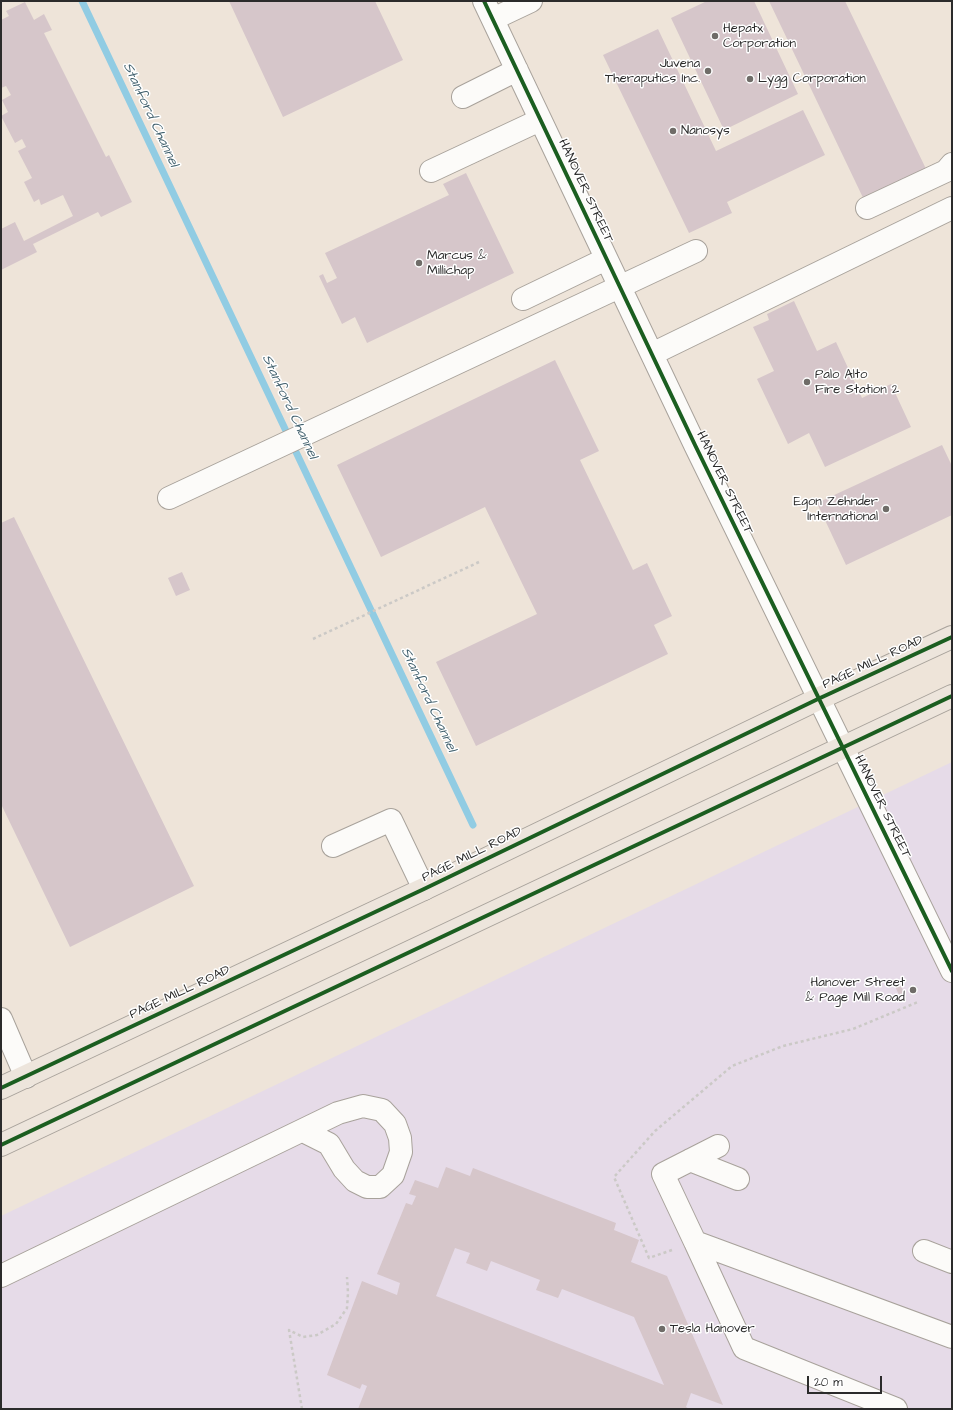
<!DOCTYPE html>
<style>
body{margin:0}
#map{position:relative;width:953px;height:1410px;overflow:hidden;background:#eee4d9;font-family:"Architects Daughter",sans-serif}
canvas{display:block}
.frame{position:absolute;inset:0;border:2px solid #2b2b2b;pointer-events:none}
.scale{position:absolute;left:807px;top:1376px;width:75px;height:18px;box-sizing:border-box;border:2px solid #2b2b2b;border-top:0;padding-left:5px;font-size:12px;line-height:14px;white-space:nowrap;color:#2b2b2b;-webkit-text-stroke:3px #fff;paint-order:stroke}
</style>
<div id="map">
<canvas width="953" height="1410"></canvas>
<div class="frame"></div>
<div class="scale">20 m</div>
</div>
<script>
const ctx = document.querySelector('canvas').getContext('2d');
ctx.lineJoin = 'round';
function fillPath(path, color) { ctx.fillStyle = color; ctx.fill(path, 'evenodd'); }
const shape = rows => new Path2D(rows.map(r => 'M' + r).join(''));
function strokePath(path, color, width, dash) { ctx.strokeStyle = color; ctx.lineWidth = width; ctx.lineCap = dash ? 'butt' : 'round'; ctx.setLineDash(dash || []); ctx.stroke(path); }
function write(font, color, halo, rows, align = 'center') {
  ctx.font = font + ' "Architects Daughter",sans-serif'; ctx.lineWidth = 3; ctx.setLineDash([]); ctx.textBaseline = 'middle'; ctx.strokeStyle = halo; ctx.fillStyle = color; for (const [text, x, y, turn = 0] of rows) {
    ctx.save(); ctx.translate(x, y); ctx.rotate((+turn || 0) * Math.PI / 180); ctx.textAlign = isNaN(turn) ? turn : align; if (halo) ctx.strokeText(text, 0, 0); ctx.fillText(text, 0, 0); ctx.restore();
  }
}
fillPath(shape([
 [952,762,952,1409,1,1409,1,1216]
]), '#e6dbe8');
strokePath(shape([
 [82,1,473,825]
]), '#91cce3', 7);
fillPath(shape([
 [229,1,375,1,403,60,283,117],
 [707,1,754,1,798,94,724,130,671,18],
 [769,1,845,1,928,173,866,204],
 [25,2,34,20,44,14,52,30,44,33,106,157,109,155,132,202,101,217,98,212,33,244,37,252,1,270,1,229,15,222,24,241,73,216,63,195,41,205,39,199,34,202,24,182,32,178,18,151,26,147,22,139,15,143,1,116,8,112,2,100,11,95,6,86,1,88,1,20,9,16,6,11],
 [658,29,716,151,803,110,825,155,727,202,732,213,689,233,603,55],
 [466,173,514,273,367,343,355,317,342,324,319,276,323,274,327,283,337,278,325,253,449,195,443,184],
 [794,301,817,351,836,342,862,398,891,384,911,427,825,467,809,433,788,444,757,379,774,371,753,327,769,320,767,314],
 [555,360,599,451,580,460,633,570,647,563,672,616,654,625,668,654,476,746,436,662,537,614,485,507,381,557,337,465],
 [942,445,952,466,952,515,846,565,817,503],
 [14,517,194,886,70,947,1,804,1,523],
 [182,572,190,590,176,596,168,578],
 [898,979,905,995,900,997,893,982],
 [446,1167,470,1176,473,1168,616,1223,614,1230,639,1240,631,1262,667,1276,723,1405,691,1393,686,1407,689,1409,358,1409,367,1386,362,1384,360,1389,327,1375,362,1281,397,1295,400,1283,377,1274,406,1203,412,1205,416,1196,409,1194,415,1180,438,1188],
 [455,1248,470,1253,466,1263,487,1271,491,1261,540,1280,536,1290,558,1298,562,1289,634,1317,664,1385,436,1296]
]), '#d6c6ca');
const minor = shape([
 [484,1,695,445,952,971],
 [493,19,531,1],
 [463,97,517,70],
 [431,171,540,120],
 [867,208,946,171,952,164],
 [523,299,606,259],
 [652,354,952,208],
 [169,498,696,251],
 [333,846,391,820,424,889],
 [1,1019,26,1077],
 [690,1160,738,1179],
 [695,1242,663,1174,718,1146],
 [924,1251,952,1262],
 [1,1276,338,1113,363,1106,382,1110,395,1124,400,1138,401,1152,393,1175,380,1187,367,1187,355,1181,344,1169,329,1144,303,1131],
 [896,1409,744,1348,695,1242,952,1337]
]);
const major = shape([
 [1,1088,424,889,818,699,952,637],
 [1,1145,952,696]
]);
strokePath(minor, '#a8a29b', 24);
strokePath(major, '#a8a29b', 24);
strokePath(shape([
 [313,639,479,562],
 [672,1250,649,1258,614,1177,655,1131,732,1066,783,1046,853,1029,918,1002],
 [302,1409,289,1330,303,1337,317,1335,336,1324,347,1308,348,1293,347,1277]
]), '#cbc9c6', 2.5, [3, 3]);
strokePath(minor, '#fcfbf9', 22);
strokePath(major, '#ede5dc', 22);
strokePath(shape([
 [484,1,695,445,952,971],
 [1,1088,424,889,818,699,952,637],
 [1,1145,952,696]
]), '#1b5e20', 4);
for (const [x, y, r, color] of [
 [715,36,4,"#6f6c68"],
 [708,71,4,"#6f6c68"],
 [750,79,4,"#6f6c68"],
 [673,131,4,"#6f6c68"],
 [419,263,4,"#6f6c68"],
 [807,382,4,"#6f6c68"],
 [886,509,4,"#6f6c68"],
 [913,990,4,"#6f6c68"],
 [662,1329,4,"#6f6c68"]
]) { const dot = new Path2D(); dot.arc(x, y, r, 0, 2 * Math.PI); ctx.fillStyle = color; ctx.fill(dot); strokePath(dot, '#fff', 1.5); }
write('13px', '#2b2b2b', '#fff', [
 ["Hepatx",723,29],
 ["Corporation",723,44],
 ["Juvena",700,64,"right"],
 ["Theraputics Inc.",700,79,"right"],
 ["Lygg Corporation",758,79],
 ["Nanosys",681,131],
 ["Marcus &",427,256],
 ["Millichap",427,271],
 ["Palo Alto",815,375],
 ["Fire Station 2",815,390],
 ["Egon Zehnder",878,502,"right"],
 ["International",878,517,"right"],
 ["Hanover Street",905,983,"right"],
 ["& Page Mill Road",905,998,"right"],
 ["Tesla Hanover",670,1329]
], 'left');
write('13px', '#2b2b2b', '#fff', [
 ["HANOVER STREET",585,191,65],
 ["HANOVER STREET",724,483,64],
 ["PAGE MILL ROAD",873,663,-25],
 ["HANOVER STREET",882,807,64],
 ["PAGE MILL ROAD",472,855,-26],
 ["PAGE MILL ROAD",180,993,-25]
]);
write('italic 14px', '#41606d', '#fff', [
 ["Stanford Channel",150,115,65],
 ["Stanford Channel",289,407,65],
 ["Stanford Channel",428,700,65]
]);
</script>
